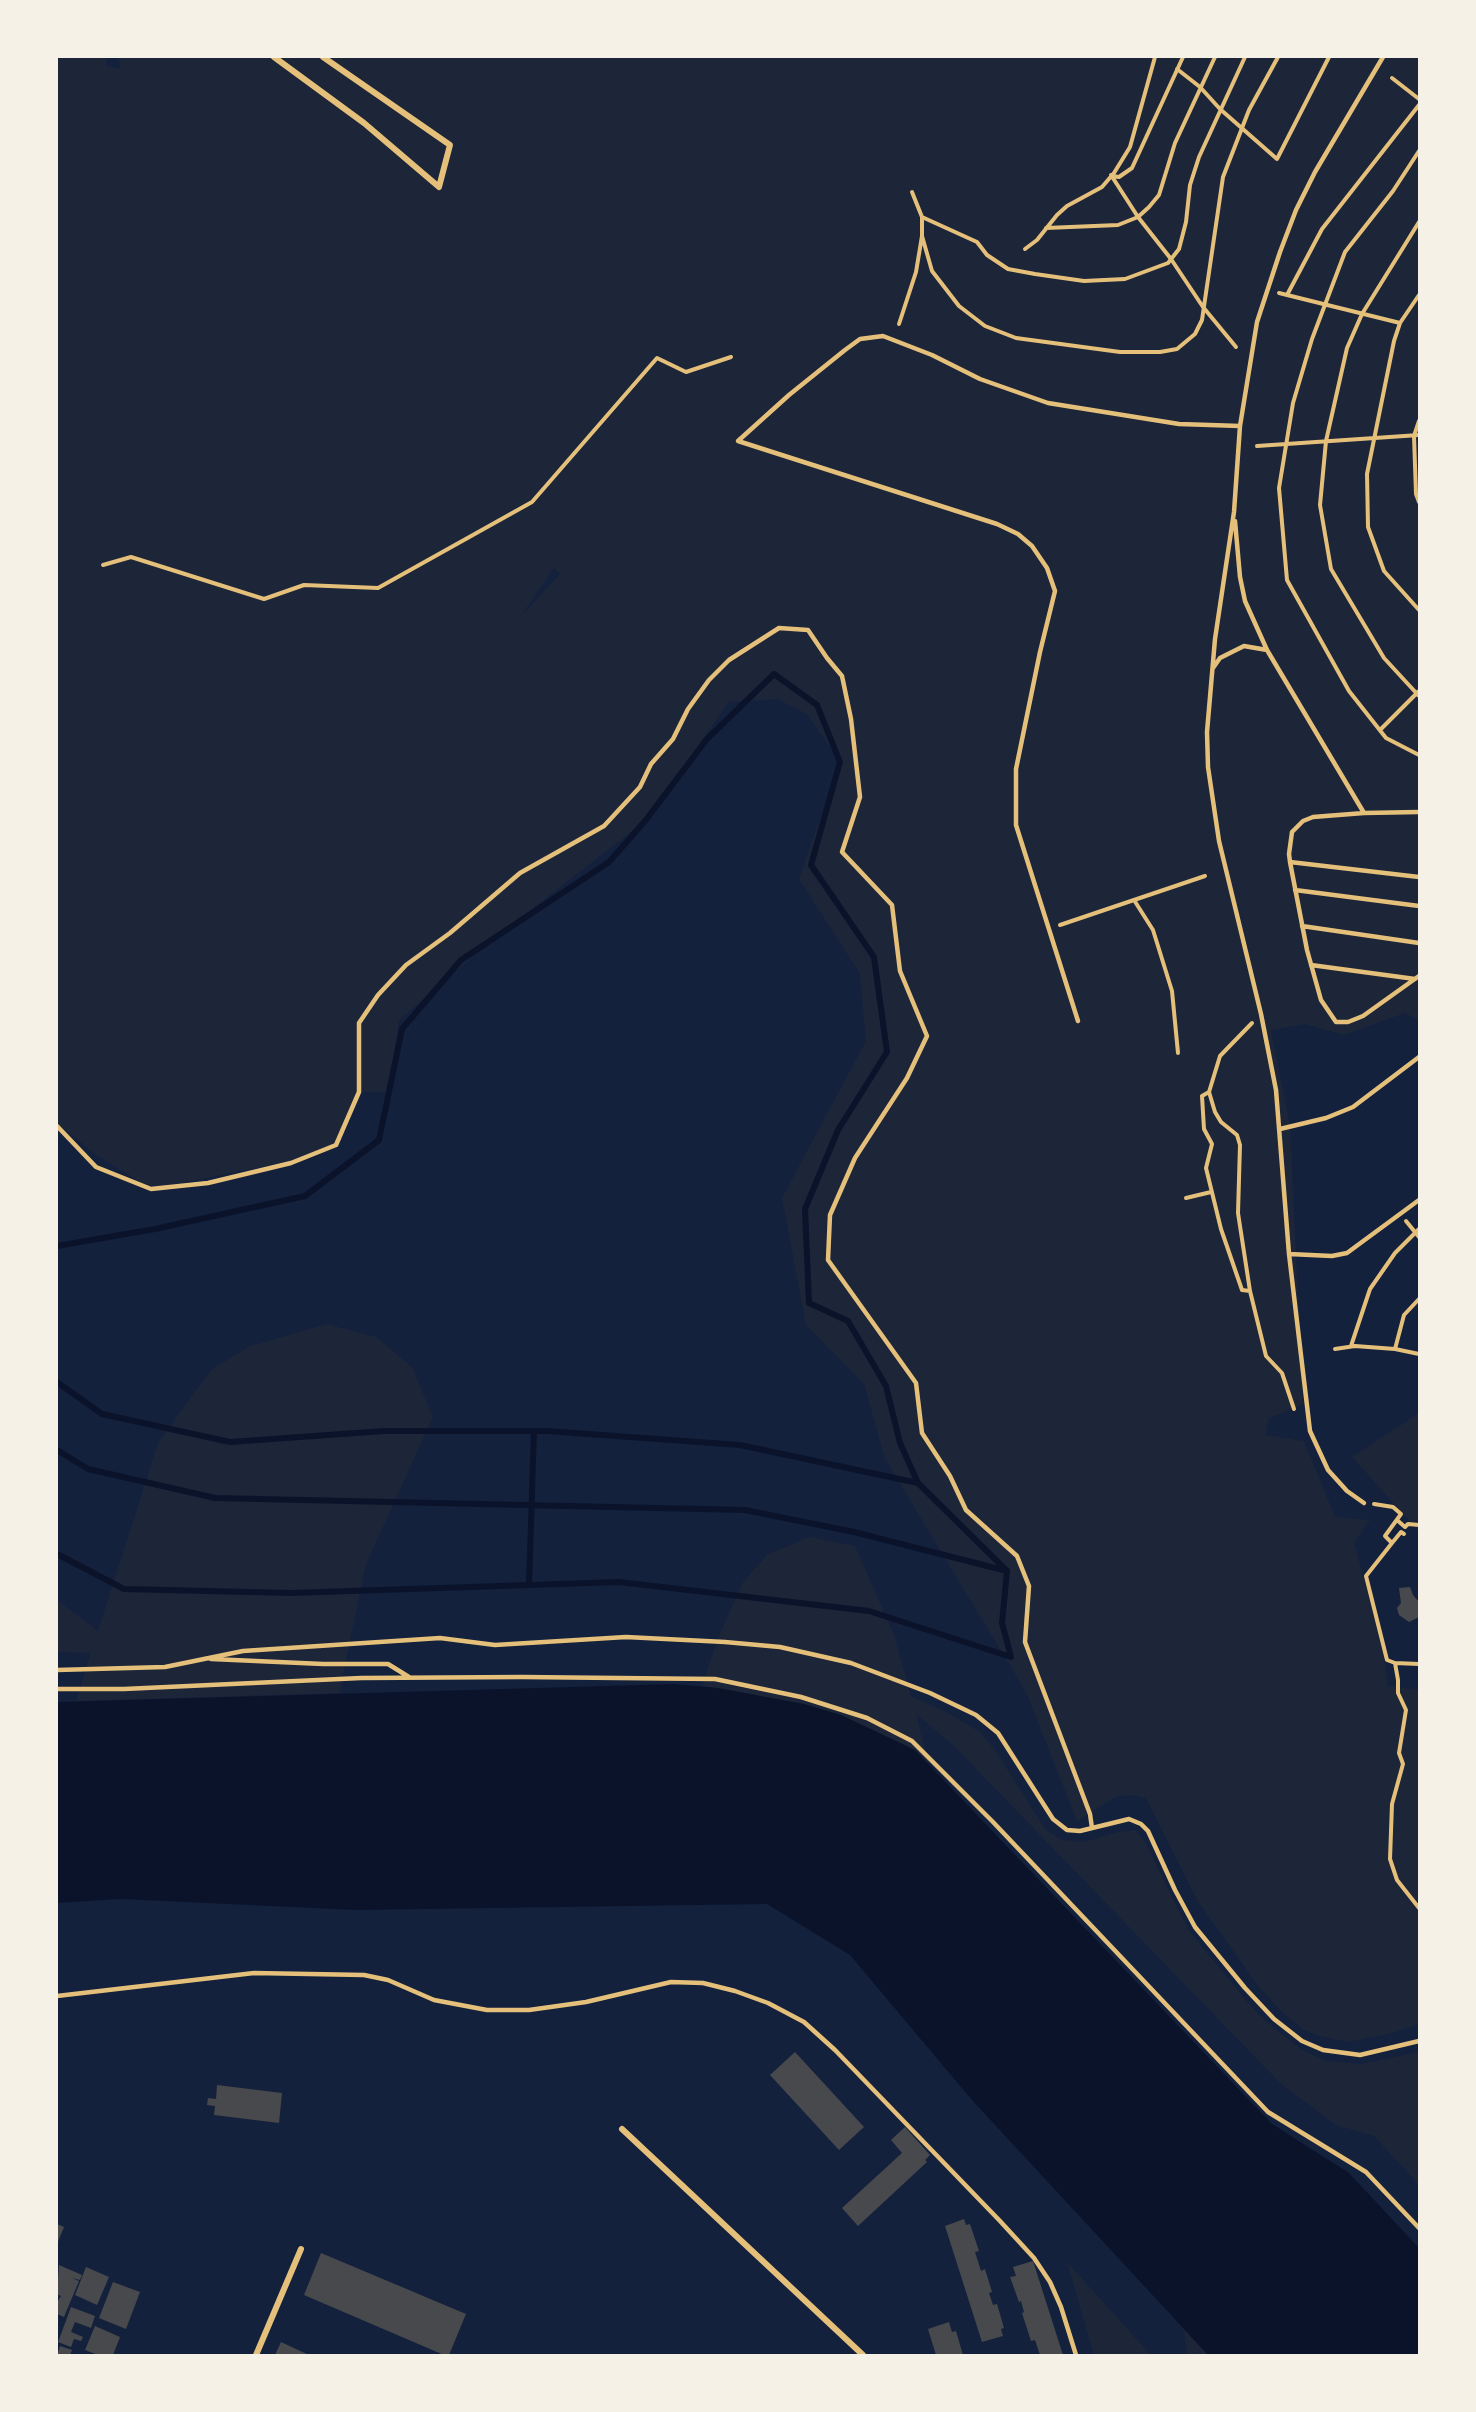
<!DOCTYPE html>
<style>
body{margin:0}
#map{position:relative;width:1476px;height:2412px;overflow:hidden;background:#14213d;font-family:"Crimson Pro",serif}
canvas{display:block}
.frame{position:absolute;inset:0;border:58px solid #f6f1e7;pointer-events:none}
</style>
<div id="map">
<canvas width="1476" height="2412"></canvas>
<div class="frame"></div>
</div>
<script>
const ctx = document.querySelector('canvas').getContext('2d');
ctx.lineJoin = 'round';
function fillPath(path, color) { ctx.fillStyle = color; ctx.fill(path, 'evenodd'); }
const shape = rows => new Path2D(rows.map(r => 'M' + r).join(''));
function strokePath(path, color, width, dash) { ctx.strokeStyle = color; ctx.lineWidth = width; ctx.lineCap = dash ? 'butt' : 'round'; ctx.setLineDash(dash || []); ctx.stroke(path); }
fillPath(shape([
 [57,57,106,57,106,66,121,69,118,57,1419,57,1419,1020,1405,1013,1344,1035,1305,1024,1271,1030,1290,1125,1303,1404,1269,1418,1265,1435,1304,1441,1335,1517,1370,1520,1354,1543,1381,1639,1388,1686,1419,1690,1419,2024,1392,2033,1348,2042,1320,2036,1304,2030,1285,2015,1259,1987,1197,1900,1146,1798,1132,1795,1117,1796,1077,1821,1026,1692,885,1459,864,1384,806,1325,782,1198,866,1041,860,974,799,879,840,762,807,714,777,699,729,702,645,821,488,943,399,1020,389,1092,359,1092,336,1145,302,1159,151,1189,98,1156,57,1124],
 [554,568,560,574,523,614,523,613],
 [326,1324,376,1337,412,1367,433,1417,366,1564,340,1688,341,1693,76,1701,91,1653,57,1652,57,1600,98,1631,158,1443,211,1370,248,1347],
 [1419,1413,1419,1532,1352,1457],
 [809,1537,855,1546,894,1635,911,1696,952,1715,980,1732,995,1750,1045,1829,1062,1840,1084,1842,1119,1832,1136,1830,1145,1842,1189,1931,1255,2011,1280,2033,1302,2050,1327,2061,1361,2064,1419,2052,1419,2185,1374,2136,1336,2125,1280,2083,953,1745,916,1714,929,1764,915,1750,841,1715,804,1704,702,1686,718,1638,743,1582,767,1555],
 [1067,2262,1151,2355,1094,2355],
 [1184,2329,1208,2355,1187,2355]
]), '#1d2539');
fillPath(shape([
 [674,1684,718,1688,804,1704,841,1715,915,1750,1272,2124,1349,2173,1419,2248,1419,2355,1208,2355,971,2099,850,1955,767,1904,356,1910,120,1899,57,1903,57,1702]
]), '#0b132b');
strokePath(shape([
 [57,1246,155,1229,305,1196,379,1140,402,1029,461,960,609,862,645,821,707,739,774,674,817,705,840,762,811,865,874,957,887,1052,838,1130,805,1209,809,1303,848,1321,886,1386,900,1443,918,1483,1007,1571,1002,1623,1011,1657,869,1611,619,1582,291,1593,124,1589,57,1554],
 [57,1382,102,1414,230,1442,384,1431,547,1431,740,1445,918,1483],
 [57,1450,88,1469,215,1498,745,1510,854,1532,1007,1571],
 [529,1584,534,1431]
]), '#0b132b', 6);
fillPath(shape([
 [1410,1587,1413,1595,1419,1602,1419,1617,1409,1622,1399,1615,1397,1608,1401,1603,1399,1588],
 [795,2052,864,2127,839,2150,770,2075],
 [217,2085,282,2093,279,2123,214,2115,215,2106,207,2105,208,2098,216,2099],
 [905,2127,930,2155,925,2160,927,2162,858,2226,842,2208,902,2153,891,2140],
 [964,2219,966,2225,970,2224,979,2251,975,2252,981,2271,985,2269,992,2292,989,2293,993,2305,997,2304,1004,2328,1001,2329,1003,2336,982,2342,945,2226],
 [57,2224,64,2227,57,2244],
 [321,2253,466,2314,449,2355,444,2355,304,2295],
 [1033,2261,1063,2355,1040,2355,1035,2340,1031,2341,1022,2313,1024,2312,1021,2301,1019,2302,1010,2277,1016,2276,1013,2267],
 [59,2265,82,2275,80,2280,72,2278,79,2281,64,2317,57,2314,57,2302,61,2296,57,2294],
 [86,2267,109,2277,97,2305,75,2295],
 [113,2282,140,2292,126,2329,99,2318],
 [71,2307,95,2316,91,2328,75,2322,71,2332,83,2337,81,2341,74,2339,71,2347,58,2342],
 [949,2322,952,2332,956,2331,963,2355,936,2355,928,2329],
 [95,2326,120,2337,113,2355,98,2355,85,2350],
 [281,2342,309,2355,275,2355],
 [60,2346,72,2350,70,2355,57,2355]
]), '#48494c');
strokePath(shape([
 [1177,69,1200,87,1220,109,1277,159,1329,57],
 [1392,78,1419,99],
 [1419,151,1393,191,1345,252,1312,339,1293,403,1279,488,1287,580,1349,691,1386,738,1419,755],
 [1111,175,1138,217,1171,259,1203,307,1236,347],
 [1112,176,1119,177,1132,168,1183,57],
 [922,217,977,242,987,255,1008,269,1035,274,1084,281,1125,279,1168,263,1179,249,1186,222,1190,185,1199,157,1245,57],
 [1419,222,1362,314,1347,348,1326,441,1320,505,1331,569,1384,658,1419,696],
 [1046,228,1118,225,1138,217,1149,207,1159,195,1175,143,1215,57],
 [922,236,932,271,959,306,985,326,1016,338,1120,352,1160,352,1177,349,1195,334,1202,320,1223,177,1249,110,1278,57],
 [1025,249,1037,240,1057,215,1067,206,1102,187,1114,173,1130,147,1155,57],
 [1279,293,1400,323],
 [1287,295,1322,229,1419,105],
 [1419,295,1400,323,1394,341,1367,474,1368,527,1384,571,1419,610],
 [899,324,916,272,922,236,922,217,912,192],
 [1419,421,1414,436,1416,494,1419,502],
 [1257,446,1419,435],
 [103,565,131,557,264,599,304,585,378,588,532,502,657,358,686,372,731,357],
 [1380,730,1419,691],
 [1134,900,1153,930,1172,991,1178,1053],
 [1060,925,1205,876],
 [1252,1023,1220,1056,1209,1092,1202,1096,1204,1129,1212,1144,1206,1168,1221,1229,1242,1290,1250,1291,1266,1356,1282,1373,1294,1409],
 [1209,1092,1215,1112,1221,1122,1237,1135,1240,1145,1238,1213,1250,1291],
 [1186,1198,1211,1192],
 [1406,1221,1419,1237],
 [1351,1346,1370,1289,1395,1253,1419,1229],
 [1335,1349,1355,1346,1395,1349,1419,1354],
 [1395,1349,1404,1315,1419,1299],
 [1374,1504,1393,1507,1401,1514,1385,1536,1392,1543,1401,1532,1404,1534],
 [1397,1520,1405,1527,1408,1524,1419,1525],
 [1392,1543,1366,1576,1387,1660,1395,1663,1419,1664],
 [1395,1663,1398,1680,1398,1693,1406,1710,1399,1753,1403,1764,1392,1804,1390,1859,1397,1880,1419,1908]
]), '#e5c07b', 4);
strokePath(shape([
 [1235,521,1240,577,1245,601,1267,650,1364,813,1419,812],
 [1213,668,1220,658,1244,646,1267,650],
 [1364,813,1313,817,1303,821,1292,832,1289,854,1290,862,1307,950,1321,1000,1336,1022,1348,1022,1363,1016,1419,976],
 [1290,862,1419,877],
 [1295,890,1419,906],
 [1302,926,1419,943],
 [1311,965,1415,979],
 [1078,1021,1016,825,1016,769,1040,652,1055,591,1047,568,1032,546,1018,534,997,524,738,441,789,395,845,350,860,339,883,336,932,355,980,379,1048,403,1179,424,1240,426],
 [57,1126,96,1167,151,1189,208,1183,291,1163,336,1145,359,1092,359,1023,378,995,406,965,450,933,520,873,604,826,640,787,651,764,673,739,688,709,709,680,729,660,779,628,808,630,827,658,842,676,851,719,860,797,842,852,892,905,900,971,927,1036,907,1078,855,1158,830,1215,828,1260,916,1383,922,1433,950,1476,966,1510,1017,1556,1029,1586,1025,1642,1090,1814,1092,1828],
 [1280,1129,1326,1118,1353,1107,1419,1057],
 [1289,1254,1332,1256,1347,1253,1419,1200],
 [1364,1503,1347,1491,1328,1470,1310,1431,1289,1254,1276,1090,1261,1014,1219,841,1208,767,1207,732,1215,639,1234,512,1240,426,1257,322,1280,252,1296,210,1315,172,1383,57],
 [211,1659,323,1664,388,1664,409,1677],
 [57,1670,165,1667,243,1651,440,1638,495,1645,626,1637,725,1642,780,1647,851,1663,930,1693,976,1715,998,1733,1053,1819,1067,1830,1080,1831,1129,1819,1141,1824,1148,1831,1175,1890,1195,1927,1245,1988,1274,2019,1302,2041,1323,2050,1360,2055,1419,2041],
 [57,1689,124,1689,361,1678,522,1677,715,1679,801,1697,867,1718,912,1741,993,1822,1268,2112,1366,2172,1419,2228],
 [57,1996,254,1973,364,1975,388,1980,434,2000,487,2010,529,2010,586,2002,671,1982,703,1983,735,1991,768,2003,804,2022,835,2050,1000,2221,1034,2258,1050,2282,1061,2307,1076,2355]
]), '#e5c07b', 4.5);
strokePath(shape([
 [274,57,364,123,439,187,450,145,323,57],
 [622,2129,863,2355],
 [256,2355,301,2249]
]), '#e5c07b', 6);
</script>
